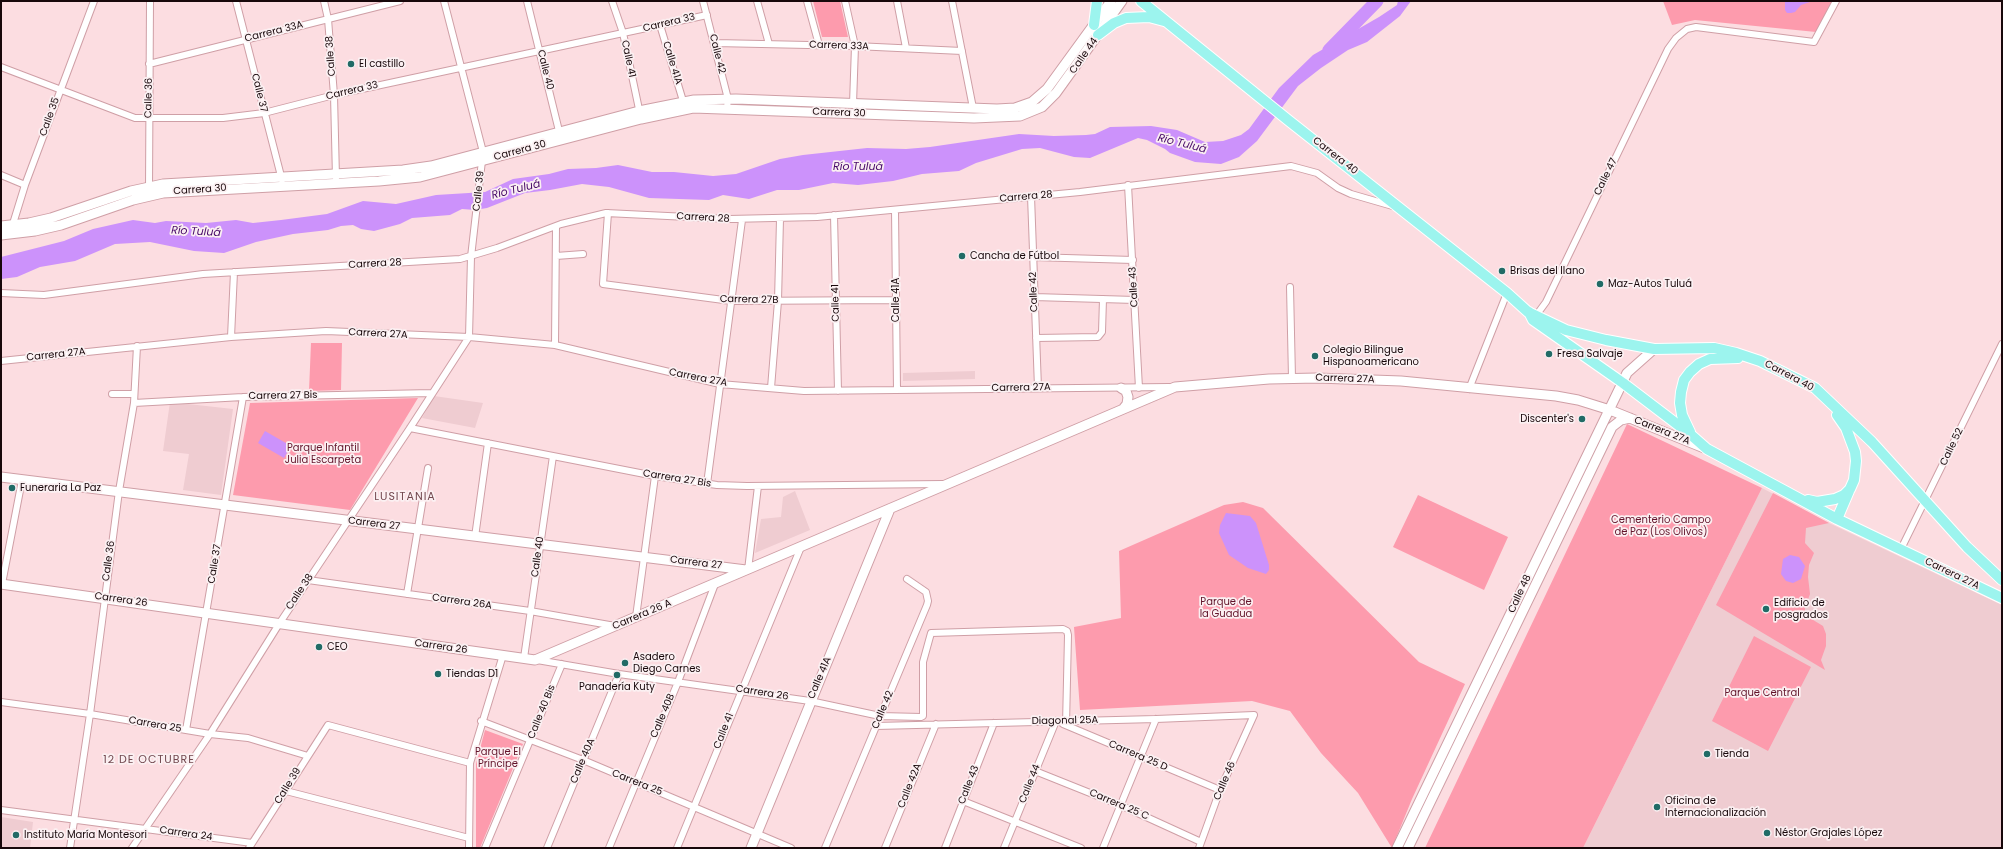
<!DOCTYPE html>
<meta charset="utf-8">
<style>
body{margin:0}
#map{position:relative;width:2003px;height:849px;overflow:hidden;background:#fcdde1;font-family:Poppins,sans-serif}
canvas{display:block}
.frame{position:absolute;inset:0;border:2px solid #17070a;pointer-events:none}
</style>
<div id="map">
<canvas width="2003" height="849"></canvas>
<div class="frame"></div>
</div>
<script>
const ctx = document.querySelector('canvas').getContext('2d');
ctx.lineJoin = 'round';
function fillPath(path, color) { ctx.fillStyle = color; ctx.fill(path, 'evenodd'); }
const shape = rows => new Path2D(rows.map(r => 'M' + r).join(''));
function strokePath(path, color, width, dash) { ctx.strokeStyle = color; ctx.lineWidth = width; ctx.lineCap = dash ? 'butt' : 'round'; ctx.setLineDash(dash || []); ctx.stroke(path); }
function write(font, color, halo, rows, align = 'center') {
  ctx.font = font + ' Poppins,sans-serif'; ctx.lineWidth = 3.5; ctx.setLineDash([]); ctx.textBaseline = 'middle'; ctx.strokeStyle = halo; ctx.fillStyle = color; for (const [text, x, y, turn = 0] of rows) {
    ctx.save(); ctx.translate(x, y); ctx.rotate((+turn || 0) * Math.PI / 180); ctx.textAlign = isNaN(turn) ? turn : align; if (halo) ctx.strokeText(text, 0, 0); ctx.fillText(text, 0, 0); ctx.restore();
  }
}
fillPath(shape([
 [975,371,975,379,903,381,903,373],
 [434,396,483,403,475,428,422,418],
 [170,402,233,409,221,495,183,490,189,454,163,451],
 [1762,488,1829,523,2002,605,2002,848,1583,848],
 [795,491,810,530,755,553,761,519,781,517,783,497],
 [1,817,33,822,30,848,1,848]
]), '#efccd1');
fillPath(shape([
 [813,1,840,1,848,37,822,37],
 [1663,1,1832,1,1816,32,1695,20,1672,25],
 [311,343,342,343,341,390,309,391],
 [418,398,350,510,233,495,250,403],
 [1627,424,1762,488,1583,848,1425,848],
 [1773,493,1829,523,1806,528,1805,543,1814,553,1809,565,1808,577,1810,594,1805,608,1805,615,1823,626,1826,634,1826,646,1821,660,1825,670,1716,605],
 [1418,495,1508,537,1484,590,1393,547],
 [1243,502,1263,508,1419,662,1465,684,1412,799,1392,848,1358,793,1321,753,1290,711,1252,701,1080,710,1074,627,1121,618,1119,551,1224,505],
 [1754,636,1811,667,1768,751,1712,721],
 [485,730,523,744,480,848,476,848,476,764]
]), '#fd9bad');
fillPath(shape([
 [1398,1,1411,1,1400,16,1367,42,1348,50,1321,68,1298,86,1257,141,1239,157,1221,164,1195,162,1170,153,1165,149,1147,140,1138,138,1090,158,1074,157,1040,148,1022,149,976,163,959,171,922,174,893,181,858,185,833,183,799,190,777,190,749,199,723,195,709,200,649,198,609,187,582,184,550,190,525,193,487,208,475,210,462,209,450,215,412,218,400,224,374,231,361,229,353,225,341,226,328,230,293,234,256,242,224,253,194,251,150,242,115,244,75,261,40,267,17,277,1,279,1,257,64,241,93,229,133,220,155,223,166,221,206,223,236,220,253,223,281,220,327,214,363,201,396,204,436,195,485,192,513,179,549,174,568,169,596,168,618,165,652,172,674,172,713,176,736,174,780,159,803,155,867,148,906,149,930,147,1019,134,1054,136,1086,135,1095,134,1110,127,1151,126,1177,130,1205,142,1223,141,1241,135,1249,129,1279,88,1313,55,1379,17,1397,5],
 [1785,1,1813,1,1801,5,1795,12,1791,13,1787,13,1785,10],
 [265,431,291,446,284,458,258,443],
 [1226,513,1250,516,1256,523,1269,565,1269,570,1266,574,1248,568,1229,555,1219,533,1220,525],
 [1790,555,1799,557,1805,566,1801,579,1793,583,1786,581,1781,574,1783,559]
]), '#cc92fb');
strokePath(shape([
 [1329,50,1377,1]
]), '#cc92fb', 13);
const street = shape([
 [236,1,282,180],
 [324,1,328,19,334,95,336,178],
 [527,1,560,135],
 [612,1,623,33,640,114],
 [703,1,728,99,727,108],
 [757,1,769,44],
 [807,1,819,45],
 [845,1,855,46,853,104],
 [897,1,906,48],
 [952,1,973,108],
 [660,25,683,101],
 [715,43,855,46,962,51],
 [149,64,400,1],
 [1,67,135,118,223,118,264,113,334,95,707,15],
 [1,175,25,185],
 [1128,185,1139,388],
 [149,189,150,1],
 [1031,196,1038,388],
 [895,210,897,390],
 [608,213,603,284,731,301,896,300],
 [834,215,838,391],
 [12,227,25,185,94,1],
 [556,256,583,254],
 [1032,257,1133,260],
 [1290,287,1292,378],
 [1,293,44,295,203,274,460,259,497,248,561,224,606,213,729,219,817,217,1080,192,1291,166,1317,173,1338,188,1351,194,1396,207],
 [1034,297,1135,300],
 [1535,317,1546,302,1668,49,1676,38,1687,29,1696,27,1814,42,1836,1],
 [231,337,234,272],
 [1036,338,1098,337,1102,332,1103,299],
 [555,345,556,226],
 [1,361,231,337,326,331,469,337,555,345,720,384,804,391,1169,387],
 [771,388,778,301,780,219],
 [1469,389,1507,293],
 [112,394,134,394],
 [134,403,243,397,432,393],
 [410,428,655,476,717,485,747,486,943,484],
 [707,484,742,220],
 [475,537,488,443],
 [1901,549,2002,344],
 [748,570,758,486],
 [308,580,530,611,615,626],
 [2,584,22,480],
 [407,594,428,468],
 [636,617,655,476],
 [524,658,553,456],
 [537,660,619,674,810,701,880,716,921,717,923,716,923,662,931,633,1063,629,1067,631,1068,635,1066,725],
 [1,702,90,714,210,734,248,738,308,756],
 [481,721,583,760,791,848],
 [1063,724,1220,790],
 [876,726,1156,719,1254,715,1220,790,1199,848],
 [186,730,243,397],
 [1035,771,1120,805,1201,842],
 [286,791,469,838],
 [963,801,1081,848],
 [1,810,252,843],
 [70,848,90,714,119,491,134,403,137,346],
 [132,848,210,734,279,624,410,428,469,337,471,257,483,152,444,1],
 [249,848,328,725,470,763],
 [469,848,470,763,503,655],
 [485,848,562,664],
 [547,848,619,674],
 [609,848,678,682,715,584],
 [677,848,801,547],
 [825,848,927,605,928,601,926,592,907,579],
 [885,848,936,724],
 [945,848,994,723],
 [1004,848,1056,721],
 [1103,848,1156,719]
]);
const secondary = shape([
 [1,226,29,223,51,218,131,191,163,184,403,170,431,166,639,111,694,100,736,99,997,109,1015,108,1032,102,1047,89,1111,1],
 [1,235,35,231,61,225,133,200,163,193,379,181,420,177,641,119,693,108,974,118,1020,116,1042,107,1056,93,1122,1],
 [1121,388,1126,391,1128,397,1127,404,1123,409],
 [1,477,746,570],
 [1,584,535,660,1175,387,1269,379,1317,378,1401,381,1556,396,1578,400,1610,410,1704,448],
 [751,848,890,509],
 [1397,848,1627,373,1654,349],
 [1408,848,1612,427,1621,420,1630,418]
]);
const primary = shape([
 [1141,1,1288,120,1507,293,1528,312,1566,330,1606,340,1654,349,1714,348,1736,353,1760,361,1815,388,1872,442,1967,547,2002,580],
 [1094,25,1097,1],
 [1098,35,1114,23,1126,18,1149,17,1164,21],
 [1529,312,1533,320,1623,383,1690,434,1707,449,1837,519,2002,598],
 [1690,432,1682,415,1680,403,1681,392,1684,380,1690,372,1699,364,1710,359,1738,358],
 [1808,500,1817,502,1835,499,1844,495,1850,489,1854,480,1856,461,1855,452,1846,428,1837,415],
 [1837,519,1849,491]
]);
strokePath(street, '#cf9fa6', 8);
strokePath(secondary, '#cf9fa6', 11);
strokePath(primary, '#fff', 12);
strokePath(street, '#fff', 6);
strokePath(secondary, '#fff', 9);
strokePath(primary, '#9cf4ee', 10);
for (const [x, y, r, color] of [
 [351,64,4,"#216b66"],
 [962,256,4,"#216b66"],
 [1502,271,4,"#216b66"],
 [1600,284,4,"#216b66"],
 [1549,354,4,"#216b66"],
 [1315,356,4,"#216b66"],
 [1582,419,4,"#216b66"],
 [12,488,4,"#216b66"],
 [1766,609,4,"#216b66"],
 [319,647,4,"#216b66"],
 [625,663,4,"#216b66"],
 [438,674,4,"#216b66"],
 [617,675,4,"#216b66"],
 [1707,754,4,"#216b66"],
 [1657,807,4,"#216b66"],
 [1767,833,4,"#216b66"],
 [16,835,4,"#216b66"]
]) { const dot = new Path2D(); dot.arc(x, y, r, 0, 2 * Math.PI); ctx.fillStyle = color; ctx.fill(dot); strokePath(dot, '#fbf0f2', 1.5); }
write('10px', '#17070a', '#fbf0f2', [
 ["Carrera 33",669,23,-13],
 ["Carrera 33A",274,32,-14],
 ["Carrera 33A",839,46,2],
 ["Calle 42",717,54,76],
 ["Calle 38",331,56,-94],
 ["Calle 44",1084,56,-55],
 ["Calle 41",628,59,78],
 ["Calle 41A",672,63,73],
 ["Calle 40",545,70,76],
 ["Carrera 33",352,91,-13],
 ["Calle 37",259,93,76],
 ["Calle 36",149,98,-89],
 ["Carrera 30",839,113,2],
 ["Calle 35",50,117,-70],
 ["Carrera 30",520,151,-15],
 ["Carrera 40",1335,156,38],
 ["Calle 47",1606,177,-64],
 ["Carrera 30",200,190,-4],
 ["Calle 39",479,191,-84],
 ["Carrera 28",1026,197,-5],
 ["Carrera 28",703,218,3],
 ["Carrera 28",375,264,-3],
 ["Calle 43",1134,287,-93],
 ["Calle 42",1034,292,-92],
 ["Carrera 27B",749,300,1],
 ["Calle 41A",896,300,-90],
 ["Calle 41",836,303,-91],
 ["Carrera 27A",378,334,3],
 ["Carrera 27A",56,355,-6],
 ["Carrera 40",1789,376,28],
 ["Carrera 27A",698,378,11],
 ["Carrera 27A",1345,379,2],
 ["Carrera 27A",1021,388,-1],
 ["Carrera 27 Bis",283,396,-1],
 ["Carrera 27A",1662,431,22],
 ["Calle 52",1952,447,-64],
 ["Carrera 27 Bis",677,479,9],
 ["Carrera 27",374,524,7],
 ["Calle 40",538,557,-82],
 ["Calle 36",109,561,-82],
 ["Carrera 27",696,563,7],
 ["Calle 37",215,564,-81],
 ["Carrera 27A",1952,574,26],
 ["Calle 38",300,592,-56],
 ["Calle 48",1520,594,-65],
 ["Carrera 26",121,600,8],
 ["Carrera 26A",462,602,8],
 ["Carrera 26 A",642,615,-23],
 ["Carrera 26",441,647,8],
 ["Calle 41A",820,678,-67],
 ["Carrera 26",762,693,9],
 ["Calle 42",883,710,-67],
 ["Calle 40 Bis",542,712,-68],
 ["Calle 40B",663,716,-67],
 ["Diagonal 25A",1065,721,-1],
 ["Carrera 25",155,725,10],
 ["Calle 41",724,731,-68],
 ["Carrera 25 D",1138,756,23],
 ["Calle 40A",583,761,-67],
 ["Calle 46",1225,781,-67],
 ["Carrera 25",637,783,22],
 ["Calle 44",1030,784,-68],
 ["Calle 43",969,785,-69],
 ["Calle 39",288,786,-58],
 ["Calle 42A",910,786,-68],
 ["Carrera 25 C",1119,805,23],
 ["Carrera 24",186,834,8]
]);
write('10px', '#17070a', '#fbf0f2', [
 ["El castillo",359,64],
 ["Cancha de Fútbol",970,256],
 ["Brisas del llano",1510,271],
 ["Maz-Autos Tuluá",1608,284],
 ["Colegio Bilingue",1323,350],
 ["Hispanoamericano",1323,362],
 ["Fresa Salvaje",1557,354],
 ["Discenter's",1574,419,"right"],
 ["Funeraria La Paz",20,488],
 ["Edificio de",1774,603],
 ["posgrados",1774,615],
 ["CEO",327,647],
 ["Asadero",633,657],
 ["Diego Carnes",633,669],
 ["Tiendas D1",446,674],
 ["Panadería Kuty",617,687,"center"],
 ["Tienda",1715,754],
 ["Oficina de",1665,801],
 ["Internacionalización",1665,813],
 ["Néstor Grajales López",1775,833],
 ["Instituto María Montesori",24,835]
], 'left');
write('10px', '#63142b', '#fbf0f2', [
 ["Parque Infantil",323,448],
 ["Julia Escarpeta",323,460],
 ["Cementerio Campo",1661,520],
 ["de Paz (Los Olivos)",1661,532],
 ["Parque de",1226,602],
 ["la Guadua",1226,614],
 ["Parque Central",1762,693],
 ["Parque El",498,752],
 ["Príncipe",498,764]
]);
write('italic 11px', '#470969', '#fbf0f2', [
 ["Río Tuluá",1182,144,14],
 ["Río Tuluá",858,167],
 ["Río Tuluá",516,190,-14],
 ["Río Tuluá",196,232,3]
]);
ctx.letterSpacing = '1px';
write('11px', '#734950', '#fbf0f2', [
 ["LUSITANIA",405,497],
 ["12 DE OCTUBRE",149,760]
]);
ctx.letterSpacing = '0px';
</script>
